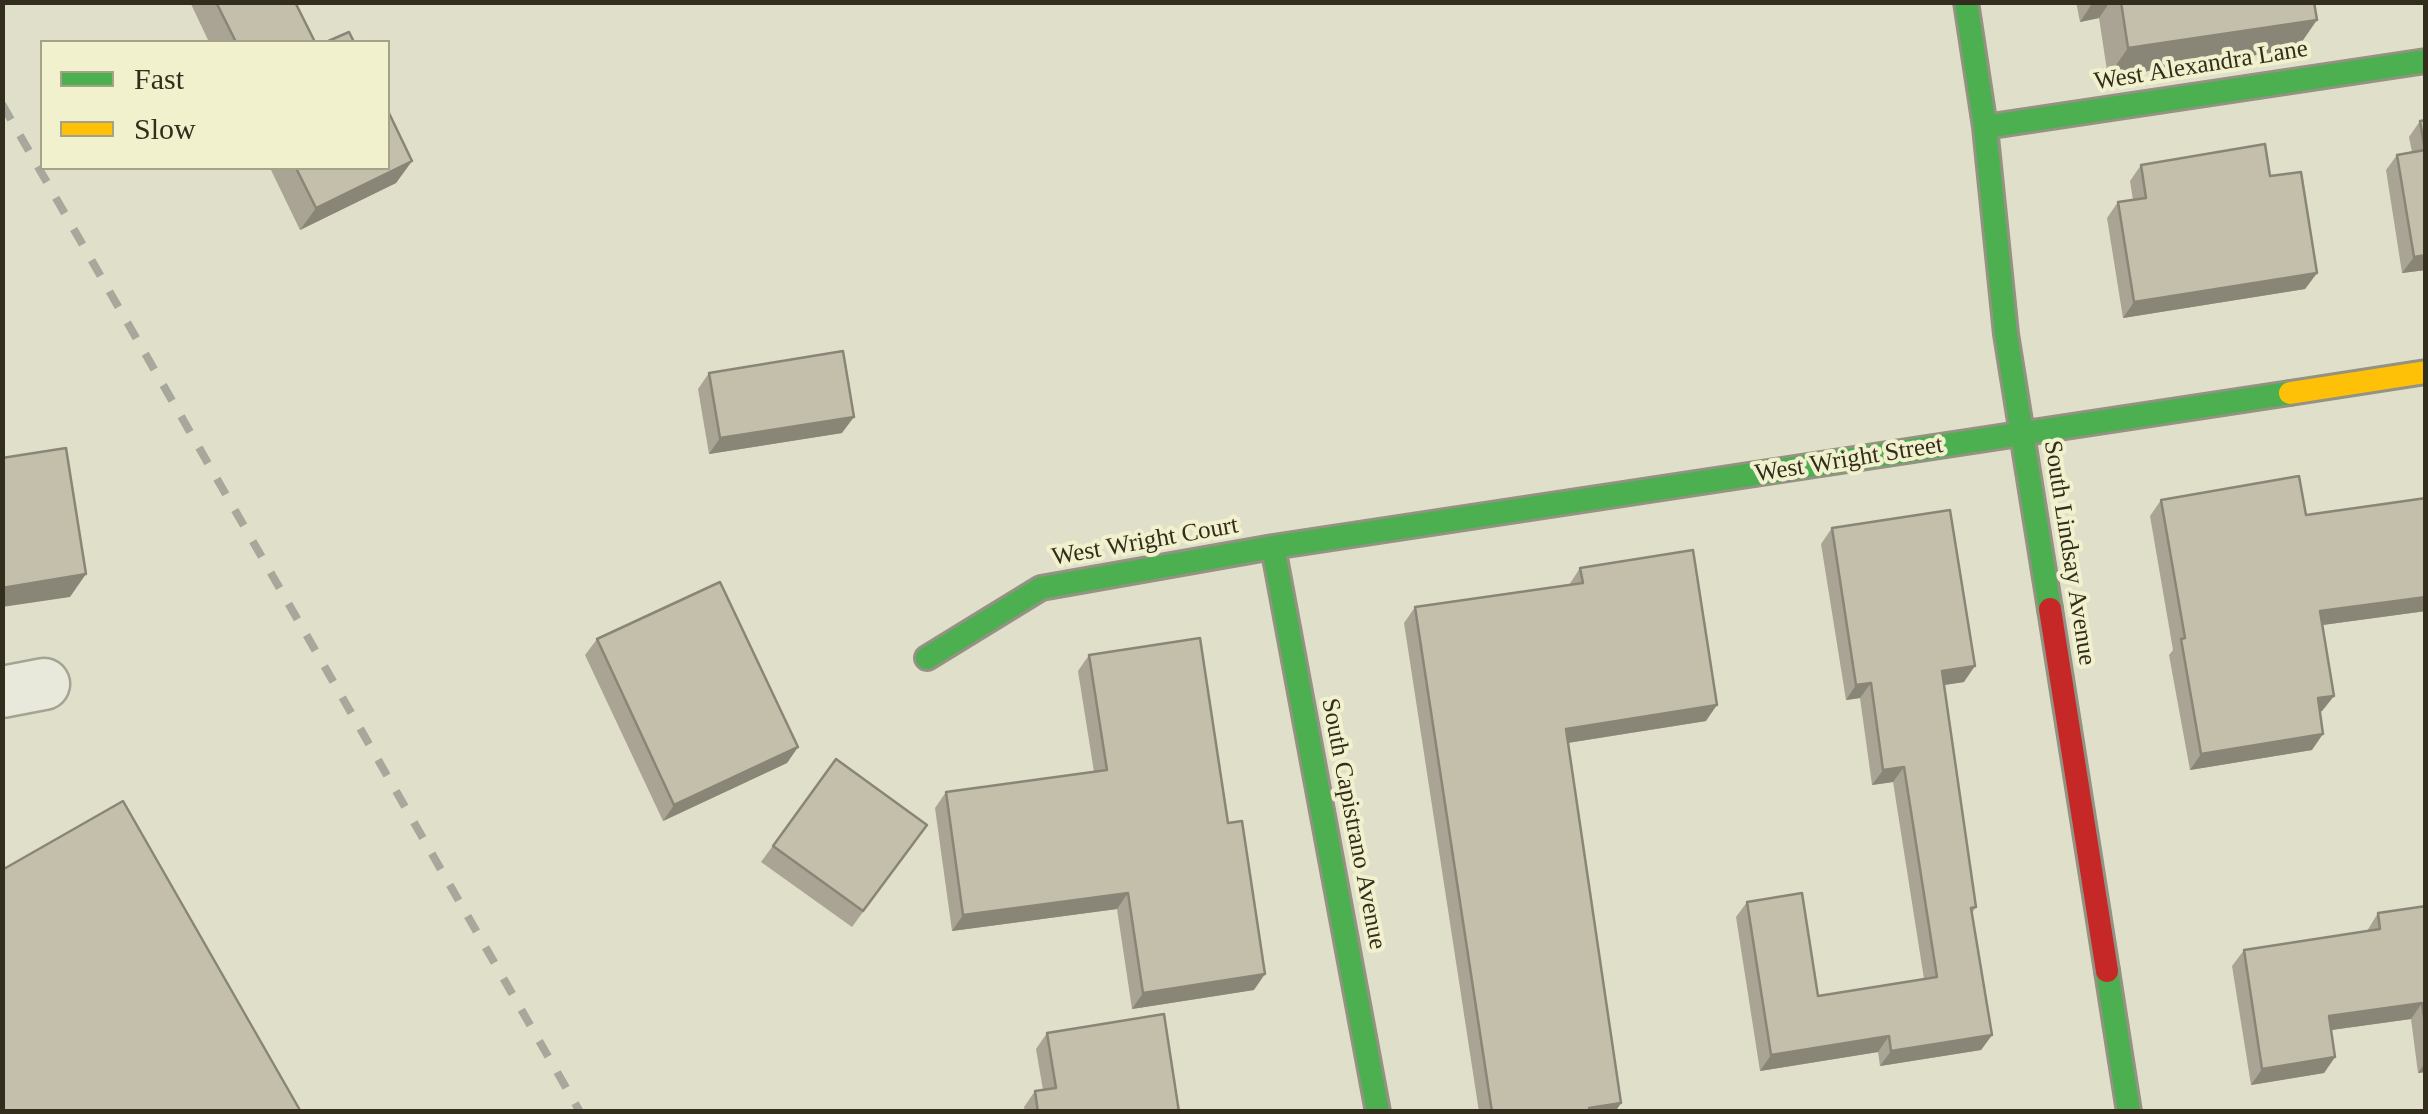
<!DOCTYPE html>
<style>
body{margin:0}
#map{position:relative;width:2428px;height:1114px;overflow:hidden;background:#e0e0ca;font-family:Georgia,serif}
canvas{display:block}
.frame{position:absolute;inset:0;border:5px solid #322d1d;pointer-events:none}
.legend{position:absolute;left:40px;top:40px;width:350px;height:130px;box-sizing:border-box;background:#f2f1ce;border:2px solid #a5a387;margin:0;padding:12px 18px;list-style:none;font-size:30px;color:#322d1d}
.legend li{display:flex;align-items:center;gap:20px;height:50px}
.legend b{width:50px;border:2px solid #a5a387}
</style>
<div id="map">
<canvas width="2428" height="1114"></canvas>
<div class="frame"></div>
<ul class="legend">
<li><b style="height:12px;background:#4caf50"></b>Fast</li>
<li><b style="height:12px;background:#ffc107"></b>Slow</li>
</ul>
</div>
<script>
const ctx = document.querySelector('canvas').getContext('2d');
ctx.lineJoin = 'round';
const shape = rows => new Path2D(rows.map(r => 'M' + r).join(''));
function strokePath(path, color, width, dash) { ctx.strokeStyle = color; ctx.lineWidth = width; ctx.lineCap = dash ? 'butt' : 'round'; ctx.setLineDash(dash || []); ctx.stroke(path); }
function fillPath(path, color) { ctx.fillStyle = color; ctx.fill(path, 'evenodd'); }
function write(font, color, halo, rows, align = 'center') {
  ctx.font = font + ' Georgia,serif'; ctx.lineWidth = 8; ctx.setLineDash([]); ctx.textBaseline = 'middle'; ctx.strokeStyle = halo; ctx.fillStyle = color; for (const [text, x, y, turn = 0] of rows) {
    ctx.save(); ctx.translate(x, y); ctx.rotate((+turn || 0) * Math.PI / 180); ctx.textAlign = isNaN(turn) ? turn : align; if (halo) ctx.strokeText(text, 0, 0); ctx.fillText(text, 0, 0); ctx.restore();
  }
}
const street = shape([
 [2,692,44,684]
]);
const fast = shape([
 [1966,2,1985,127,2006,334,2050,609],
 [1985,127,2426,61],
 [1273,547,1378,1112],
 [927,658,1041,588,1273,547,2290,393],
 [2107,971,2129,1112]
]);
const slow = shape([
 [2290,393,2426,372]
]);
const jam = shape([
 [2050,609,2107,971]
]);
strokePath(street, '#a5a493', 55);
strokePath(fast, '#949283', 28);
strokePath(slow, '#949283', 28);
strokePath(jam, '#949283', 28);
strokePath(street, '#e8e8db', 50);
strokePath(fast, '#4caf50', 22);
strokePath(slow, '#ffc107', 22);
strokePath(jam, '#c62828', 22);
strokePath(shape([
 [2,104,580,1112]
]), '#a8a79c', 8, [18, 18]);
fillPath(shape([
 [190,2,295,2,315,42,209,42],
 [2076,2,2314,2,2297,49,2108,77,2099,18,2080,22],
 [2426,120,2426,270,2402,273,2386,170,2397,155,2412,152,2409,137,2420,121],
 [412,161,396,183,300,230,270,168,388,168],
 [2141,165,2270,176,2317,273,2305,289,2123,318,2107,218,2118,202,2133,200,2130,181],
 [709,373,842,433,709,454,698,389],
 [2161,500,2306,515,2426,611,2322,625,2334,696,2322,711,2320,712,2312,750,2190,770,2169,655,2173,650,2150,516],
 [1832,528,1964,682,1944,685,1976,907,1972,913,1992,1035,1981,1050,1880,1066,1878,1052,1760,1071,1736,917,1747,902,1818,996,1924,979,1893,782,1872,785,1860,698,1846,700,1821,544],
 [1580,568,1706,721,1568,743,1621,1103,1615,1112,1479,1112,1404,623,1415,607,1569,585],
 [597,639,798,747,787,763,663,821,585,655],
 [1089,655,1254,990,1132,1009,1117,909,952,931,935,808,946,792,1094,772,1078,671],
 [836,759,927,825,852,927,761,862],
 [2426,906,2426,1072,2418,1073,2411,1019,2331,1030,2335,1057,2324,1073,2251,1085,2232,966,2244,950,2367,931,2378,913],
 [1047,1033,1179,1112,1025,1112,1024,1107,1035,1091,1043,1090,1036,1049]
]), '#a9a493');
fillPath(shape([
 [2093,2,2110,2,2099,18,2080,22],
 [2317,20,2297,49,2108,77,2128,48],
 [412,161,396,183,300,230,316,208],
 [2426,255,2426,270,2402,273,2414,257],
 [2317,273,2305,289,2123,318,2134,302],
 [854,417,842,433,709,454,720,438],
 [86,574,70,597,2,607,2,588],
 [2426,597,2426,611,2308,627,2320,611],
 [1975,666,1964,682,1931,687,1942,671],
 [1871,683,1860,698,1846,700,1856,685],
 [2334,696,2322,711,2307,714,2318,698],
 [1717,705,1706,721,1554,745,1566,729],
 [2323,734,2312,750,2190,770,2201,754],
 [798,747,787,763,663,821,674,805],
 [1904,767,1893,782,1872,785,1883,770],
 [1128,893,1117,909,952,931,963,915],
 [1265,974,1254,990,1132,1009,1143,993],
 [2422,1003,2411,1019,2317,1032,2329,1016],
 [1992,1035,1981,1050,1880,1066,1891,1051],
 [1889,1036,1878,1052,1760,1071,1771,1055],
 [2335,1057,2324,1073,2251,1085,2262,1069],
 [2426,1062,2426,1072,2418,1073],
 [1621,1103,1615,1112,1587,1112,1589,1108]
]), '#898678');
const building = shape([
 [216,2,295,2,315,42,236,42,216,2],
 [2121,2,2314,2,2317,20,2128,48,2121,2],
 [349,32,354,42,326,42,349,32],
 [388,111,412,161,316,208,296,168,388,168,388,111],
 [2426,120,2426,255,2414,257,2397,155,2425,150,2420,121,2426,120],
 [2265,144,2270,176,2301,172,2317,273,2134,302,2118,202,2146,198,2141,165,2265,144],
 [843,351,854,417,720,438,709,373,843,351],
 [66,448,86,574,2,588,2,458,66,448],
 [2299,476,2306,515,2426,498,2426,597,2320,611,2334,696,2318,698,2323,734,2201,754,2181,639,2185,638,2161,500,2299,476],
 [1950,510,1975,666,1942,671,1976,907,1971,908,1992,1035,1891,1051,1889,1036,1771,1055,1747,902,1802,893,1818,996,1937,977,1904,767,1883,770,1871,683,1856,685,1832,528,1950,510],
 [1693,550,1717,705,1566,729,1621,1103,1589,1108,1590,1112,1492,1112,1415,607,1583,583,1580,568,1693,550],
 [720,582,798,747,674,805,597,639,720,582],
 [1200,638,1228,823,1242,821,1265,974,1143,993,1128,893,963,915,946,792,1107,770,1089,655,1200,638],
 [836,759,927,825,863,911,773,846,836,759],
 [123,801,301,1112,4,1112,2,1109,2,870,123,801],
 [2426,906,2426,1031,2422,1003,2329,1016,2335,1057,2262,1069,2244,950,2380,929,2378,913,2426,906],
 [1164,1014,1179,1112,1038,1112,1035,1091,1056,1088,1047,1033,1164,1014]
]);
fillPath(building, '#c4bfab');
strokePath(building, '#898678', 2.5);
write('25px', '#322d1d', '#f2f1ce', [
 ["West Alexandra Lane",2201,66,-9],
 ["West Wright Street",1849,460,-9],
 ["West Wright Court",1145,542,-10],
 ["South Lindsay Avenue",2069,553,81],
 ["South Capistrano Avenue",1353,824,79]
]);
</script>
